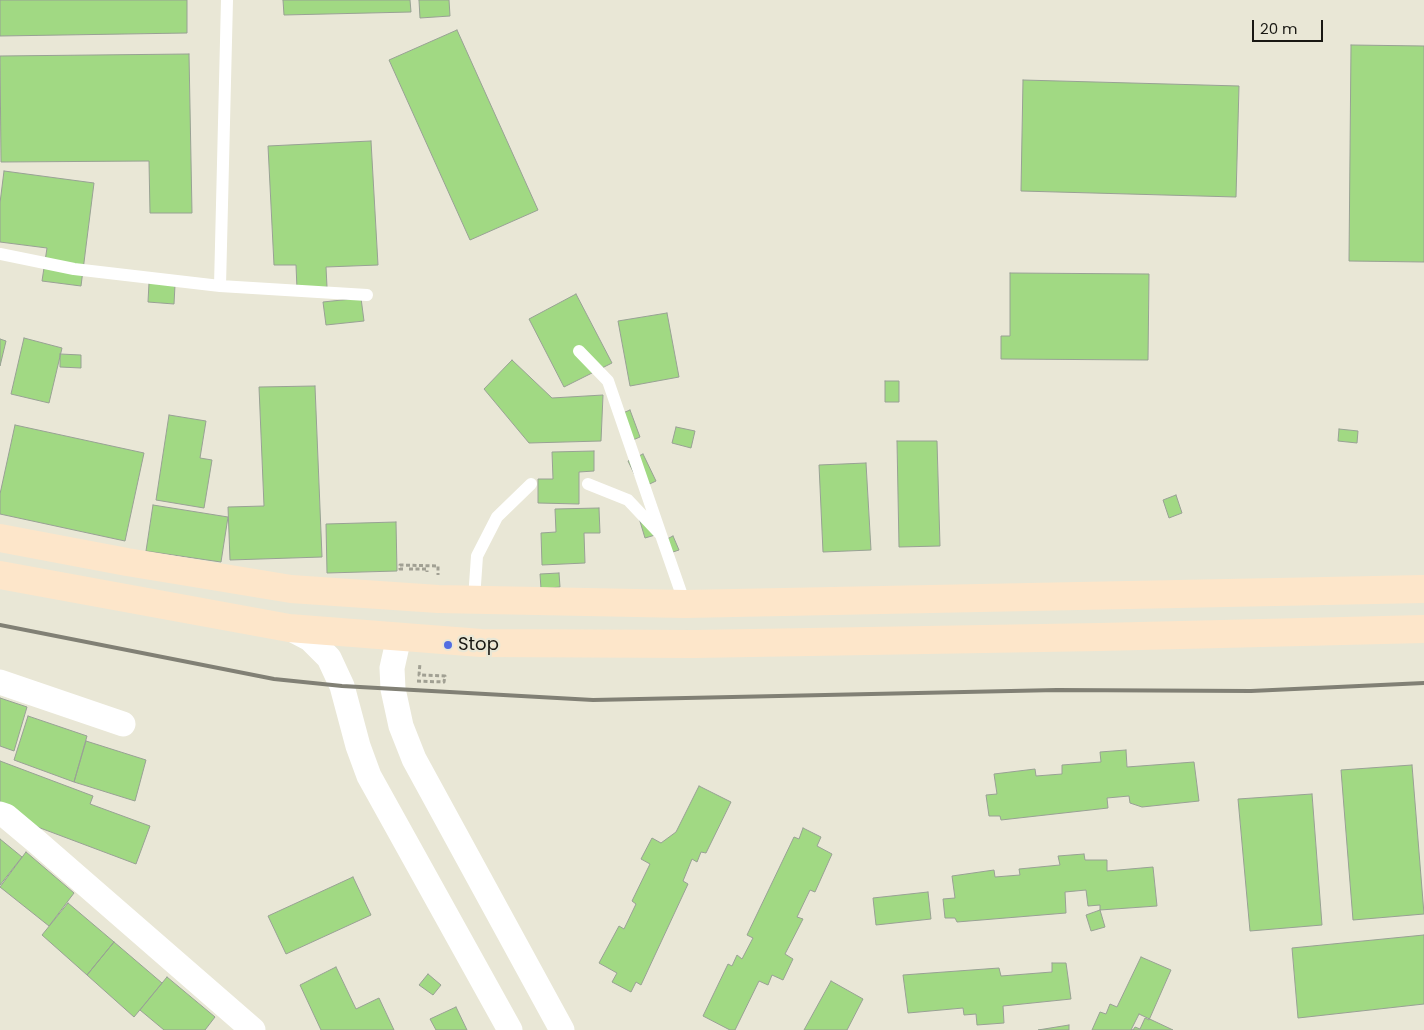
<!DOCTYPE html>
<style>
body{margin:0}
#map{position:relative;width:1424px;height:1030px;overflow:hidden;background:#e9e7d6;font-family:Poppins,sans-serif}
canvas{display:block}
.scale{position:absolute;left:1252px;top:20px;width:71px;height:22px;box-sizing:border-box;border:2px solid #191813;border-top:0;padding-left:6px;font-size:15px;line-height:18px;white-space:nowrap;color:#191813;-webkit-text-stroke:4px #e9e7d6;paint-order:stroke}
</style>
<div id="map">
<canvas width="1424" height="1030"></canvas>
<div class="scale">20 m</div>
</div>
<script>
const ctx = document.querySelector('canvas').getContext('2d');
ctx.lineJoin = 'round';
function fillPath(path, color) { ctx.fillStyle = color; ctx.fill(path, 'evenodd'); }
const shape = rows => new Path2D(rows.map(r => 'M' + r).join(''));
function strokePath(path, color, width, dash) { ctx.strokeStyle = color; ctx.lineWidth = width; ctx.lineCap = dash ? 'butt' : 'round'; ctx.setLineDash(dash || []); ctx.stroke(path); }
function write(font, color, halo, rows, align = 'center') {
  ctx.font = font + ' Poppins,sans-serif'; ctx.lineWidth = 4.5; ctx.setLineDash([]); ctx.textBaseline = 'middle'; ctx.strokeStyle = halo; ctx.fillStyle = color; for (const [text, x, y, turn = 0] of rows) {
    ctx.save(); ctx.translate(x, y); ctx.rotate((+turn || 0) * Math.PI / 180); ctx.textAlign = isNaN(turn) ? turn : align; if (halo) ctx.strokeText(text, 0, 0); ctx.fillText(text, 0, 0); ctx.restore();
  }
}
const building = shape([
 [0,0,187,0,187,33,0,36,0,0],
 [283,0,410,0,411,12,284,15,283,0],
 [419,0,449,0,450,16,420,18,419,0],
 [457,30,538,210,470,240,389,60,457,30],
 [1351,45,1424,46,1424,262,1349,261,1351,45],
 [189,54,192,213,150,213,149,161,1,162,0,56,189,54],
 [1023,80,1239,86,1236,197,1021,191,1023,80],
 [371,141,378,265,326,267,327,287,297,289,296,265,274,265,268,146,371,141],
 [4,171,94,183,81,286,42,281,47,248,0,242,0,203,4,171],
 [1010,273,1149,274,1148,360,1001,359,1001,336,1010,336,1010,273],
 [149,283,175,285,174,304,148,302,149,283],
 [576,294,612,363,564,387,529,319,576,294],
 [361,298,364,321,326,325,323,302,361,298],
 [667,313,679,377,630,386,618,321,667,313],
 [24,338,62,348,49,403,11,394,24,338],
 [0,339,6,341,0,366,0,339],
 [60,354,81,355,81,368,60,367,60,354],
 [512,360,552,398,603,395,601,441,529,443,484,389,512,360],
 [885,381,899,381,899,402,885,402,885,381],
 [315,386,322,557,230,560,228,507,264,506,259,387,315,386],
 [630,410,640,437,628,442,618,415,630,410],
 [169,415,206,421,200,458,212,460,204,508,156,500,169,415],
 [15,425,144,453,125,541,0,514,0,494,15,425],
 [676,427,695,431,691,448,672,443,676,427],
 [1339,429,1358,431,1357,443,1338,441,1339,429],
 [897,441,937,441,940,546,899,547,897,441],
 [594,451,594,471,579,472,579,504,538,503,538,479,553,479,552,452,594,451],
 [643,454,656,481,641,488,628,461,643,454],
 [866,463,871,550,823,552,819,465,866,463],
 [1176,495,1182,513,1169,518,1163,500,1176,495],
 [153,505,228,517,221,562,146,551,153,505],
 [599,508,600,533,584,533,585,563,542,565,541,533,556,532,555,509,599,508],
 [639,518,662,533,645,538,639,518],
 [396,522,397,571,327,573,326,524,396,522],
 [673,536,679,550,670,553,665,540,673,536],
 [559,573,560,587,541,589,540,574,559,573],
 [0,698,27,707,14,751,0,746,0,698],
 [28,716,87,736,74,782,14,760,28,716],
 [86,741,146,760,135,801,74,782,86,741],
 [1126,750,1127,767,1194,762,1199,801,1142,807,1130,803,1129,796,1107,798,1108,808,1001,820,1000,816,989,816,986,795,997,794,994,774,1035,769,1036,776,1062,774,1062,765,1101,762,1100,752,1126,750],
 [0,761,93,796,90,804,150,826,136,864,19,820,0,806,0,761],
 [1412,765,1424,914,1353,920,1341,770,1412,765],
 [699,786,731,802,706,853,701,852,697,862,692,859,683,881,688,884,641,985,636,982,631,992,612,982,617,973,599,963,619,926,624,929,636,904,632,901,650,864,641,859,652,838,661,843,676,832,699,786],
 [1312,794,1322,925,1250,931,1238,799,1312,794],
 [803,828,821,837,817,846,832,854,815,892,810,890,797,917,803,919,785,954,793,959,783,980,772,975,768,985,759,981,735,1030,730,1030,703,1016,728,964,732,966,737,955,742,959,753,938,747,935,794,837,799,839,803,828],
 [0,839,22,857,0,885,0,839],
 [26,852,74,893,49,926,0,887,26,852],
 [1084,854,1085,860,1107,860,1107,871,1153,867,1157,906,1100,910,1100,905,1088,906,1086,890,1065,892,1066,913,957,922,955,918,945,918,943,899,955,898,952,876,994,870,995,877,1020,875,1019,869,1060,865,1058,856,1084,854],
 [353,877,371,915,286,954,268,916,353,877],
 [928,892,931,919,876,925,873,898,928,892],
 [68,903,114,942,87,975,42,935,68,903],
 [1100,910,1105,927,1091,931,1086,915,1100,910],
 [1424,935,1424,1004,1298,1018,1292,948,1424,935],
 [114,942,162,983,134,1017,87,975,114,942],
 [1141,957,1171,970,1149,1020,1145,1018,1140,1029,1135,1027,1133,1030,1092,1030,1100,1012,1106,1014,1110,1004,1117,1007,1141,957],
 [1052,963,1066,963,1071,999,1003,1006,1004,1023,977,1025,976,1014,964,1015,963,1008,908,1013,903,975,999,968,1001,976,1052,972,1052,963],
 [336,967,356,1009,379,998,394,1030,321,1030,300,985,336,967],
 [428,974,441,985,433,995,419,985,428,974],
 [167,977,215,1017,205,1030,164,1030,140,1010,167,977],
 [831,981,863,999,847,1030,804,1030,831,981],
 [456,1007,467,1030,436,1030,430,1019,456,1007],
 [1139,1014,1173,1030,1131,1030,1139,1014],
 [1069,1025,1069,1030,1038,1030,1069,1025]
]);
fillPath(building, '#a1d983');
strokePath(building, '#98a194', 1);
strokePath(shape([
 [403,569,400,569,400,565,438,566,438,575],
 [409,569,427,569,427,572],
 [417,681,444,682,445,676,419,675,420,663]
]), '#a1a093', 3, [4, 2.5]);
strokePath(shape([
 [0,254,74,269,220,286,367,295],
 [220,286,227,0],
 [579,351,608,381,661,535],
 [588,484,628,500,661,535,685,604],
 [474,599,477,556,497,517,531,484]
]), '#fff', 12);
strokePath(shape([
 [289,628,310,639,329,658,342,686,358,746,369,776,510,1030],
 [399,637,392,668,393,689,401,726,414,759,562,1030],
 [0,682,123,724],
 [0,814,6,816,37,842,253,1030]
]), '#fff', 25);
strokePath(shape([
 [0,538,127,562,291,589,438,599,685,604,1424,589],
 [0,575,289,628,481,643,694,644,1100,637,1424,629]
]), '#fde6ca', 28);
strokePath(shape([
 [0,625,274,679,342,686,593,700,1057,690,1251,691,1424,683]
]), '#818075', 4);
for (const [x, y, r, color] of [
 [448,645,5,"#526de2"]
]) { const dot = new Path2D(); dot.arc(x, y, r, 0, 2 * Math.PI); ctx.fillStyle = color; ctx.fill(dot); strokePath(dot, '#e9e7d6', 2); }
write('18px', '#191813', '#e9e7d6', [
 ["Stop",458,645]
], 'left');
</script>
